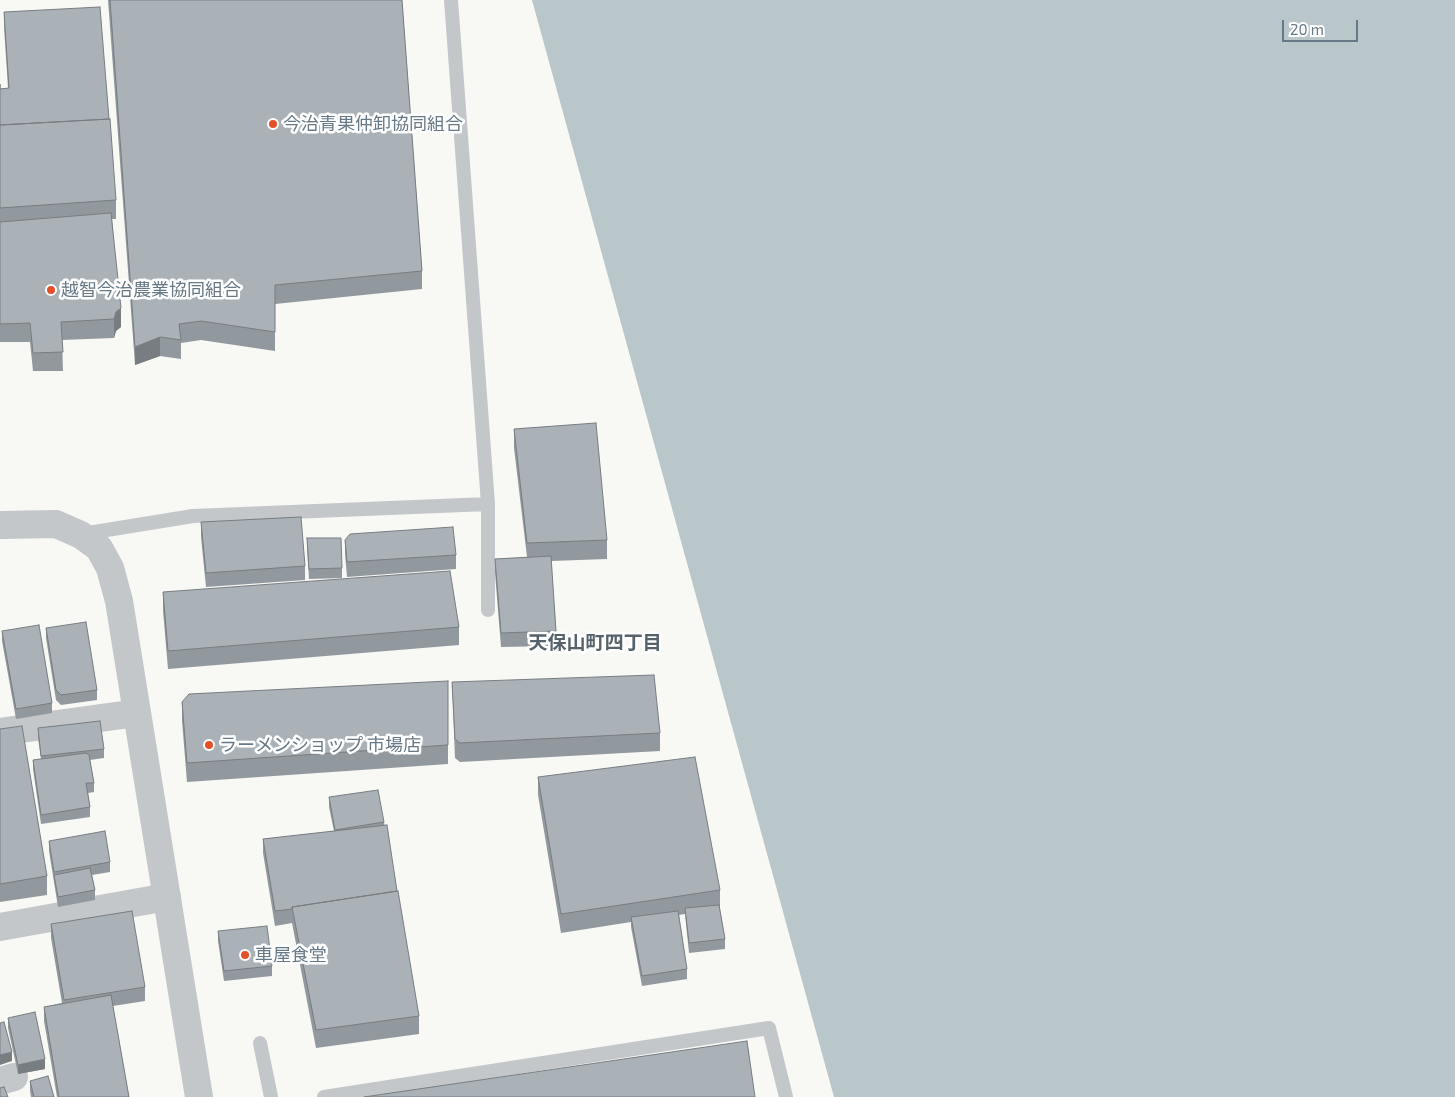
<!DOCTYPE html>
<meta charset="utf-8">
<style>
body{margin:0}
#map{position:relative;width:1455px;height:1097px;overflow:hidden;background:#f8f8f5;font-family:"Exo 2",sans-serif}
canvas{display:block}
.scale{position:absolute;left:1282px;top:20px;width:76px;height:22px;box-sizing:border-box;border:2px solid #677986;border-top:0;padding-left:6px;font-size:15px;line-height:18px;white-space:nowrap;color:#677986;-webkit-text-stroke:4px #fff;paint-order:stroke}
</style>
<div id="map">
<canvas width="1455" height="1097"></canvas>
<div class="scale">20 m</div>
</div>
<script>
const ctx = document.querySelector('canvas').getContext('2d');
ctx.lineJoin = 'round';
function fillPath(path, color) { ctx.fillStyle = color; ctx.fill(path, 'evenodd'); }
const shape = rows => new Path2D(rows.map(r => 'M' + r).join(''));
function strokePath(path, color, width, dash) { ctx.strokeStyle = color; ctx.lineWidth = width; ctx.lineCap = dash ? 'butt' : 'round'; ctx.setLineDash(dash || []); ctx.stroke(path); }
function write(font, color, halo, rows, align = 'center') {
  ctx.font = font + ' "Exo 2","Noto Sans JP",sans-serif'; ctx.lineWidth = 5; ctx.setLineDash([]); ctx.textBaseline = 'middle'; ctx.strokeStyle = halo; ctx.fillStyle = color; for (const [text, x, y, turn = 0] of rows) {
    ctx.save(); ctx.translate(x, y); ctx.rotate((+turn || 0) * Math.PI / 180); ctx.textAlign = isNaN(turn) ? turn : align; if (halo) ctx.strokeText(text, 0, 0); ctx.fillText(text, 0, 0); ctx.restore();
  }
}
fillPath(shape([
 [532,0,1455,0,1455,1097,834,1097]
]), '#b9c6ca');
strokePath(shape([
 [488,504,488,610],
 [82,534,193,516,488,504,451,0],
 [260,1043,271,1097],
 [324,1097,769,1028,786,1097]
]), '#c3c7ca', 14);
strokePath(shape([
 [0,732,137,713],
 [0,927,167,897],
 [0,1081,14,1077]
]), '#c3c7ca', 28);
strokePath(shape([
 [0,525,56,524,81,535,99,548,110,568,119,601,199,1097]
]), '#c3c7ca', 28);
fillPath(shape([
 [108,0,402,0,422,271,422,289,275,304,275,351,201,340,181,343,181,359,160,356,135,365],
 [4,12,116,200,116,219,112,219,121,327,116,331,114,338,62,340,63,371,33,371,30,342,0,342,0,84,0,89,8,88,4,27],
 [514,429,607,540,607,559,551,561,556,631,556,646,501,647,495,573,495,559,527,557,514,448],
 [201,522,305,566,305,580,206,587,201,537],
 [307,538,342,568,342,578,309,579,307,548],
 [345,540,456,555,456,569,347,577,345,554],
 [163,592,459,627,459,645,168,669,163,611],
 [46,628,97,690,97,700,61,705,56,700,46,638],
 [2,631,52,703,52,713,16,719,2,641],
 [452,682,660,733,660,751,460,762,455,758],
 [182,702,448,745,448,764,187,782,182,721],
 [38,728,104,749,104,758,90,760,94,783,94,792,88,793,90,807,90,817,41,824,33,769,33,760,41,759,38,738],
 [0,729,47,876,47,895,0,902],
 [538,777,720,890,720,909,725,939,725,949,689,953,685,914,679,915,687,969,687,979,642,986,631,927,631,922,561,933,538,795],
 [329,797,384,822,419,1016,419,1034,316,1048,292,923,275,926,263,853,263,839,334,831,329,807],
 [49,841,110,862,110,872,92,875,95,890,95,900,58,907,49,851],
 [51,924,145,987,145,1001,113,1006,129,1097,57,1097,44,1021,44,1007,62,1003,51,938],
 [218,931,272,966,272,976,224,981,218,941],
 [8,1018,45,1069,18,1074,8,1028],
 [30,1081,54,1097,31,1097,30,1091]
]), '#92999e');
fillPath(shape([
 [121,308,121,327,116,331,114,338,114,319,116,312],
 [160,337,160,356,135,365,135,347],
 [12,1052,12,1061,0,1065,0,1055],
 [45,1059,45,1069,18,1074,18,1065]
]), '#777d81');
const building = shape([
 [110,0,402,0,422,271,275,285,275,332,201,321,179,324,181,340,160,337,135,347,110,0],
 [100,7,109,119,0,125,0,84,0,89,9,88,4,12,100,7],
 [110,119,116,200,0,208,0,125,110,119],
 [111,213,121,308,116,312,114,319,61,322,63,352,33,353,30,323,0,324,0,222,111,213],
 [596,423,607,540,527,543,514,429,596,423],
 [301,517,305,566,206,573,201,522,301,517],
 [453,527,456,555,347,562,345,540,350,534,453,527],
 [307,538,341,538,342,568,309,569,307,538],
 [551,556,556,631,501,633,495,559,551,556],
 [450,571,459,627,168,651,163,592,450,571],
 [86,622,97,690,61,695,56,690,46,628,86,622],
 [39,625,52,703,16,709,2,631,39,625],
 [654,675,660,733,460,743,455,739,452,682,654,675],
 [448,681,448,745,187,763,182,702,189,694,448,681],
 [100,721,104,749,41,756,38,728,100,721],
 [22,726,47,876,0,884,0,729,22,726],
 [86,753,89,755,94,783,86,783,90,807,41,815,33,760,86,753],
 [695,757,720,890,561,914,538,777,695,757],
 [378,790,384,822,335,830,329,797,378,790],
 [387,825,397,891,292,907,292,909,275,911,263,839,387,825],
 [105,831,110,862,54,872,49,841,105,831],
 [90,868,95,890,58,897,54,875,90,868],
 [398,891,419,1016,316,1030,292,907,398,891],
 [719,905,725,939,689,943,685,908,719,905],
 [132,911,145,987,64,1000,51,924,132,911],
 [678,911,687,969,642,976,631,917,678,911],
 [267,926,272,966,224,971,218,931,267,926],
 [111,995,129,1097,59,1097,44,1007,111,995],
 [35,1012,45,1059,18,1065,8,1018,35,1012],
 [4,1022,12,1052,0,1055,0,1023,4,1022],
 [747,1041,755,1097,364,1097,747,1041],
 [48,1076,54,1097,34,1097,30,1081,48,1076],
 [4,1087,8,1097,0,1097,0,1088,4,1087]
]);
fillPath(building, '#aab2b8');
strokePath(building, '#777d81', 1);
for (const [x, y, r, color] of [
 [273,124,5,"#e3502a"],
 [51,290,5,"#e3502a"],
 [209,745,5,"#e3502a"],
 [245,955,5,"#e3502a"]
]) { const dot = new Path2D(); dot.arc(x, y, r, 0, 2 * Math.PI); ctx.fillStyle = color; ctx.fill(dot); strokePath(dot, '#fff', 2); }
write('18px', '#677986', '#fff', [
 ["今治青果仲卸協同組合",283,124],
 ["越智今治農業協同組合",61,290],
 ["ラーメンショップ 市場店",219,745],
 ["車屋食堂",255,955]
], 'left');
write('bold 19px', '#55626b', '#fff', [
 ["天保山町四丁目",595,643]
]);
</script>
